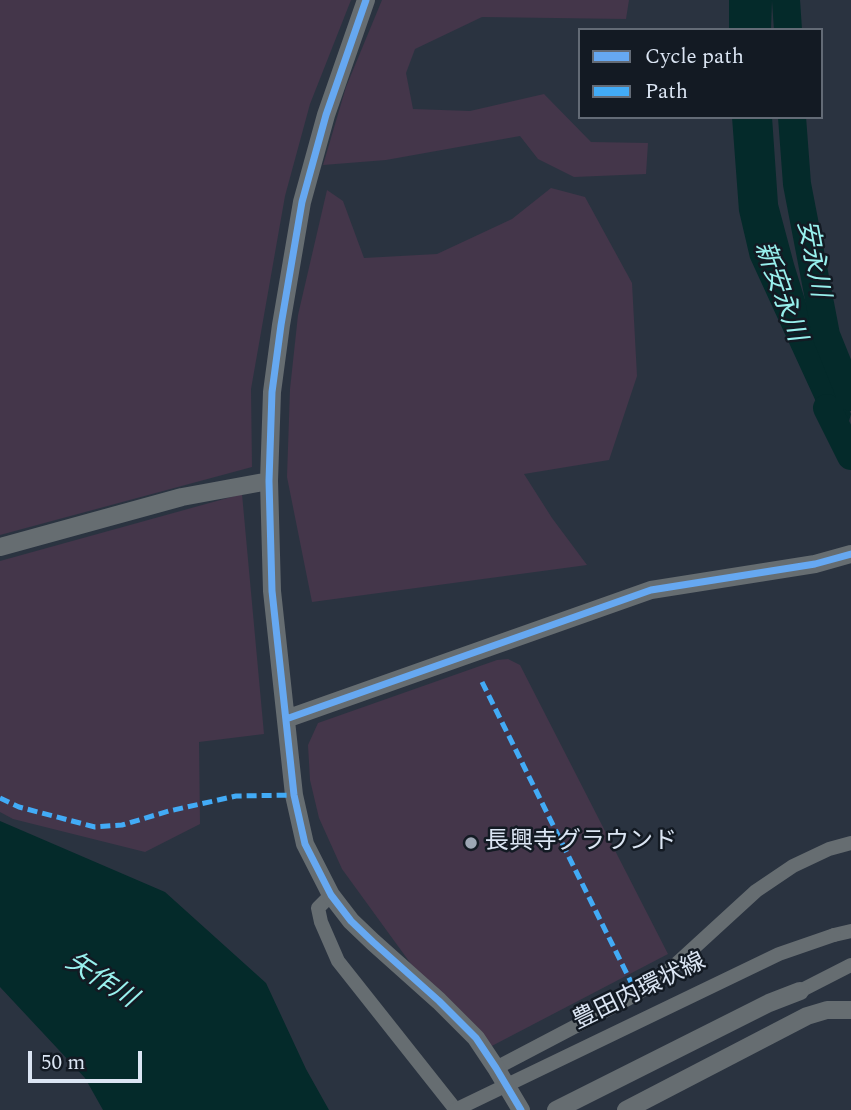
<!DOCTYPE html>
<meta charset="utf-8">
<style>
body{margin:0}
#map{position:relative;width:851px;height:1110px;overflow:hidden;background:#2a3340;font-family:Spectral,serif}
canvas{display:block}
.legend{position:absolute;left:578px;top:28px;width:245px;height:91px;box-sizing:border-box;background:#131a23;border:2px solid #636b76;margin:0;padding:9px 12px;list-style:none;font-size:21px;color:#dbe5f3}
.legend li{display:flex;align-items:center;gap:14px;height:35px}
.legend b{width:35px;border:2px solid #636b76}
.scale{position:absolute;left:28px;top:1051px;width:114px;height:32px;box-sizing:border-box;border:4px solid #dbe5f3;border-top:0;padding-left:9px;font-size:21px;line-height:24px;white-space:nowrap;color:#dbe5f3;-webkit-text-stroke:5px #131a23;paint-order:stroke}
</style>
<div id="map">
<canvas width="851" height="1110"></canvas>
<ul class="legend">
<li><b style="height:9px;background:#66a8f1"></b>Cycle path</li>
<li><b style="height:9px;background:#42abf6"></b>Path</li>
</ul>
<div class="scale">50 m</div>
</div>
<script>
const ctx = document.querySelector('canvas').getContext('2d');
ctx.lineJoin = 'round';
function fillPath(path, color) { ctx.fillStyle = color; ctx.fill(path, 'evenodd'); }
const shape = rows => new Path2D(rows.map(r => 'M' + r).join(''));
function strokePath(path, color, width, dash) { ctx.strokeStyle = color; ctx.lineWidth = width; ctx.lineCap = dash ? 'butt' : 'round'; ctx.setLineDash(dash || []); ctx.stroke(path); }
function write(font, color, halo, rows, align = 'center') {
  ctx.font = font + ' Spectral,"Noto Sans JP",serif'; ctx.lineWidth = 5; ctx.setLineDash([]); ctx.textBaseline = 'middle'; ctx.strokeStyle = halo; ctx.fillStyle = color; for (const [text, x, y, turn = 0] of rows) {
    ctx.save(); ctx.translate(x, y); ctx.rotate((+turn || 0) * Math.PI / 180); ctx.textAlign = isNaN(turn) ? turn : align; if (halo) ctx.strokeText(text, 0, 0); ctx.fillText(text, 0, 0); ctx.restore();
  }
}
fillPath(shape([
 [0,0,351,0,310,104,285,196,251,389,252,467,0,535],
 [382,0,629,0,626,19,482,17,415,49,406,73,413,109,470,111,544,94,591,142,648,143,646,174,574,177,538,159,520,136,386,160,323,165,346,87],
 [551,188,585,197,632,283,637,376,609,460,524,474,552,518,587,565,312,602,287,477,290,389,298,315,327,190,343,201,364,258,437,254,512,219],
 [242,494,264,734,199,742,200,824,145,852,13,819,0,812,0,561],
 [508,659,520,665,668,954,486,1049,411,964,342,869,319,818,310,780,308,745,318,723,497,660]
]), '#44364a');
fillPath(shape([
 [729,0,772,0,771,30,729,30],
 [732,117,772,117,778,204,794,264,814,329,851,414,840,454,750,258,739,211],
 [0,821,165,892,266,983,306,1069,329,1110,103,1110,85,1078,0,987]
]), '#042a2a');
strokePath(shape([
 [786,0,788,30],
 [792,117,797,184,826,335,851,397],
 [827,408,851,456]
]), '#042a2a', 28);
strokePath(shape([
 [331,895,318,908,321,922,338,961,456,1110],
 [834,935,851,931],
 [800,991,851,965],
 [496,1068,637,994,673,967,756,891,793,866,829,849,851,843]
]), '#666d71', 14);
strokePath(shape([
 [366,0,326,115,302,202,281,325,272,392,269,481,272,591,294,795,305,844,331,895,351,921,373,942,439,1001,476,1038,496,1068,521,1110],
 [0,547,182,497,269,481],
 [286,719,651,590,815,564,851,554],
 [556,1110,769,1003,800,991],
 [626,1110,807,1016,827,1010,851,1010]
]), '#666d71', 18);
strokePath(shape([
 [455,1110,779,954,834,935]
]), '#666d71', 14);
strokePath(shape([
 [482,682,633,986],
 [0,798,19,807,95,827,122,825,169,811,236,796,294,795]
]), '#42abf6', 5, [10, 5]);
strokePath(shape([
 [366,0,326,115,302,202,281,325,272,392,269,481,272,591,294,795,305,844,331,895,351,921,373,942,439,1001,476,1038,496,1068,521,1110],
 [286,719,651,590,815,564,851,554]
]), '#66a8f1', 7);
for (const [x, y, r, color] of [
 [471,843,7,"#9da7b4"]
]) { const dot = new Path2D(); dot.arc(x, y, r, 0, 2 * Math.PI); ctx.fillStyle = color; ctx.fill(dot); strokePath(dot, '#131a23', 2.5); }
write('24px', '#dbe5f3', '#131a23', [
 ["長興寺グラウンド",485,843]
], 'left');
write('24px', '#dbe5f3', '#131a23', [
 ["豊田内環状線",640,993,-26]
]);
write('italic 26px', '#98f0ed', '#131a23', [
 ["安永川",811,259,79],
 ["新安永川",778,292,70],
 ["矢作川",100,982,33]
]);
</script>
